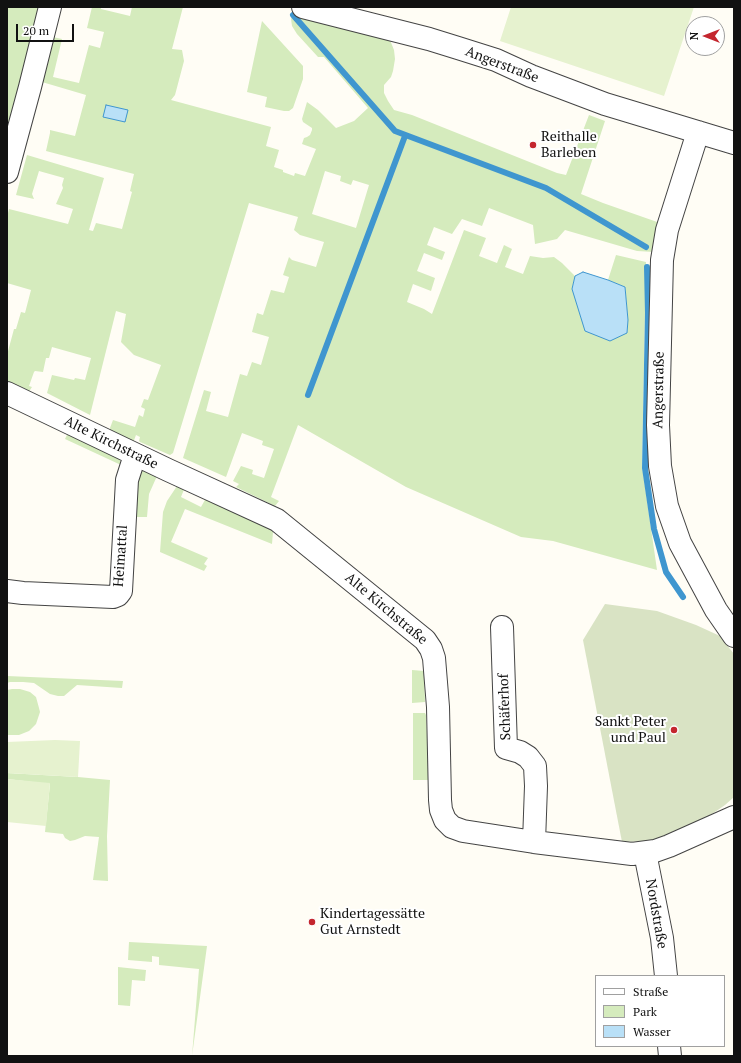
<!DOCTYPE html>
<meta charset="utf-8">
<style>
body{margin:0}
#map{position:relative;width:741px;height:1063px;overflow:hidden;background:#fffdf5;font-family:"PT Serif",serif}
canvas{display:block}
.frame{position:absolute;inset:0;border:8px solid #111;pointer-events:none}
.legend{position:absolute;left:595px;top:975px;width:130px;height:72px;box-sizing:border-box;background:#fff;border:1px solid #a0a0a0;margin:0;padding:5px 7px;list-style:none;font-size:12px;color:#111}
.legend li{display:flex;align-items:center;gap:8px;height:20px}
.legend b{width:20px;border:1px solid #a0a0a0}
.north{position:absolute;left:685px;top:16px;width:40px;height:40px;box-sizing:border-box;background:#fff;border:1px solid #a0a0a0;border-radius:50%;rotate:270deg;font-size:11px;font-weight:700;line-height:16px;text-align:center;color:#111}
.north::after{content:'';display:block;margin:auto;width:14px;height:18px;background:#c4262e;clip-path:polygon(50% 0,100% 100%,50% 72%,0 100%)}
.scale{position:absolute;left:16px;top:24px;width:58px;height:18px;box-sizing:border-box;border:2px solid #111;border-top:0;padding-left:5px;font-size:12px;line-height:14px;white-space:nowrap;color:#111;-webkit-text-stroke:3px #fff;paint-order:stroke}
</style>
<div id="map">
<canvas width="741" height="1063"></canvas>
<div class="frame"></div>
<ul class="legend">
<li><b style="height:5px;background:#fff"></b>Straße</li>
<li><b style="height:11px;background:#d5ebbd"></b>Park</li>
<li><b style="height:11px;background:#b9e0f7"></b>Wasser</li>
</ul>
<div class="north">N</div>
<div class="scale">20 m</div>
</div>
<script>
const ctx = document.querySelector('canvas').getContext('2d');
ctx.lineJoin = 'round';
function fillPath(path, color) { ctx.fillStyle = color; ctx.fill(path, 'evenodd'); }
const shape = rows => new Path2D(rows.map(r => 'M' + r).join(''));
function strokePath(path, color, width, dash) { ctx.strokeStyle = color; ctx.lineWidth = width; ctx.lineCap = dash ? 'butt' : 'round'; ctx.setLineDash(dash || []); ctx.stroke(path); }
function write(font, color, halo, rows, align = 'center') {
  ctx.font = font + ' "PT Serif",serif'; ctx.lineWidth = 4; ctx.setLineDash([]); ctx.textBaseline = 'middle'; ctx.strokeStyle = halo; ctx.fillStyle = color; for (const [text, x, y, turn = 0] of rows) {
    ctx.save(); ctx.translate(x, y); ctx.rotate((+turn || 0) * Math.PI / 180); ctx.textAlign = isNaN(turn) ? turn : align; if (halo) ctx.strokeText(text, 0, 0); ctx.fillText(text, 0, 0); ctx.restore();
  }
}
fillPath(shape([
 [7,7,42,7,7,144],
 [92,7,101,7,101,9,130,16,132,7,183,7,172,49,182,50,184,61,175,95,171,100,271,127,266,146,279,150,274,167,283,170,283,172,294,176,295,173,305,176,316,149,302,144,304,138,307,137,310,135,312,130,312,128,303,122,302,119,307,102,318,110,336,128,354,121,368,108,324,57,318,57,297,34,292,26,291,19,293,14,296,13,385,36,390,40,394,50,395,59,393,71,391,77,384,85,384,93,388,101,394,110,412,115,557,173,566,175,589,115,605,121,581,194,603,203,660,223,654,252,637,251,565,230,557,239,535,244,533,225,489,208,482,226,462,219,452,234,434,227,427,245,445,252,442,260,424,253,417,271,435,278,431,291,413,284,407,302,424,309,432,314,464,230,486,238,479,256,497,263,504,245,512,249,505,267,523,274,530,256,543,258,554,257,562,263,575,276,572,289,627,333,628,320,625,287,608,280,616,255,646,262,642,466,657,570,553,541,521,537,406,487,298,425,271,497,279,501,275,506,238,488,236,487,239,484,233,481,241,466,253,470,252,474,264,478,274,449,262,445,263,441,242,433,226,477,183,458,204,390,211,392,206,411,228,417,240,374,247,376,252,362,261,365,269,337,252,332,257,313,263,315,271,290,284,293,289,277,283,275,289,257,292,260,316,267,324,242,300,235,294,230,298,217,249,203,173,453,170,455,140,442,139,441,140,437,136,435,133,443,111,432,110,428,113,420,135,427,139,415,143,417,145,409,141,407,144,399,148,400,161,365,134,355,121,342,126,314,116,311,90,415,47,393,52,375,74,380,75,378,85,380,91,358,52,347,49,358,46,358,43,372,35,371,34,372,29,386,32,387,28,393,7,383,7,355,14,329,16,329,21,312,25,313,31,290,7,283,7,217,9,209,68,224,73,209,56,204,63,188,62,185,64,178,39,171,32,194,34,199,16,195,27,155,104,178,89,230,93,231,96,223,122,229,132,192,130,191,134,174,46,151,50,133,50,130,75,136,86,95,42,82,53,37,62,39,53,77,79,83,89,45,100,48,104,32,87,28],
 [325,171,341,176,340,181,351,185,353,180,369,185,356,228,312,214],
 [262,21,303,66,303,79,293,108,289,111,284,111,265,107,267,97,247,92],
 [69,431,120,459,121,465,65,439],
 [145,469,157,476,149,494,147,517,135,517,135,476],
 [177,486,185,487,181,497,201,507,206,498,272,530,273,532,272,544,185,509,171,542,208,558,204,564,207,566,204,571,160,552,163,512,167,501],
 [412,670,424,671,425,702,412,703],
 [7,676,123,681,122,688,77,685,64,696,58,696,50,694,34,683,23,682,10,682,7,683],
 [12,689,20,689,30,692,36,697,39,708,40,712,36,724,29,731,19,735,7,735,7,690],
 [413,713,425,713,426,715,429,780,413,780],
 [7,773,78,777,110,780,107,836,108,881,93,880,99,837,85,836,75,840,70,841,65,838,63,834,45,832,50,784,7,779],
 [129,942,207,946,192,1056,199,969,159,965,159,957,152,956,152,962,128,960],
 [118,967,146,970,145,981,132,980,130,1006,118,1005]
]), '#d5ebbd');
fillPath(shape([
 [605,604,657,611,696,625,720,636,734,654,734,797,725,805,712,814,682,830,652,841,622,842,583,640]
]), '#d9e3c4');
fillPath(shape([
 [511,7,694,7,664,96,500,41],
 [55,740,80,741,78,777,7,773,7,742],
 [7,779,50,783,46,826,7,822]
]), '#e6f2cf');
const water = shape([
 [106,105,128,110,125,122,103,117,106,105],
 [583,272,608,280,625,287,628,320,627,333,610,341,585,331,572,289,575,276,583,272]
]);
fillPath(water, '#b9e0f7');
strokePath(water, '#3f96cf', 1);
strokePath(shape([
 [293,15,395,131,546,188,646,247],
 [647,267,648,313,645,468,654,529,666,572,683,597],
 [308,395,405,136]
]), '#3f96cf', 6);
const minor = shape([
 [303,7,429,39,458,48,496,60,531,76,605,104,734,143],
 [698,132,667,230,662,260,658,425,660,466,667,506,680,543,716,610,734,636],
 [7,172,30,87,50,7],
 [7,393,168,470,277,520,425,640,431,649,434,658,438,707,440,800,441,810,445,820,452,827,463,831,534,842,632,854,655,851,669,846,734,817],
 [7,591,23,593,113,597,118,595,121,591,127,480,135,455],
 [502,627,506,748,520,752,528,757,535,766,536,786,534,842],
 [645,853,662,938,666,976],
 [669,1046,670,1056]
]);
strokePath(minor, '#444', 24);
strokePath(minor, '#fff', 22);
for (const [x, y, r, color] of [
 [533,145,4,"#c4262e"],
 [674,730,4,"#c4262e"],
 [312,922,4,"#c4262e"]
]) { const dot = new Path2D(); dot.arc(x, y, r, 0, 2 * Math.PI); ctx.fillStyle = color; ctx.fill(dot); strokePath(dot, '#fff', 1.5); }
write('14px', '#111', '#fff', [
 ["Angerstraße",502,65,21],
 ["Angerstraße",659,390,-89],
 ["Alte Kirchstraße",111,443,26],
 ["Heimattal",121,556,-86],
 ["Alte Kirchstraße",386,609,40],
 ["Schäferhof",505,707,-92],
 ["Nordstraße",656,914,80]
]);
write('14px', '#111', '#fff', [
 ["Reithalle",541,137],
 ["Barleben",541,153],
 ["Sankt Peter",666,722,"right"],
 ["und Paul",666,738,"right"],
 ["Kindertagessätte",320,914],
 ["Gut Arnstedt",320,930]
], 'left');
</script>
